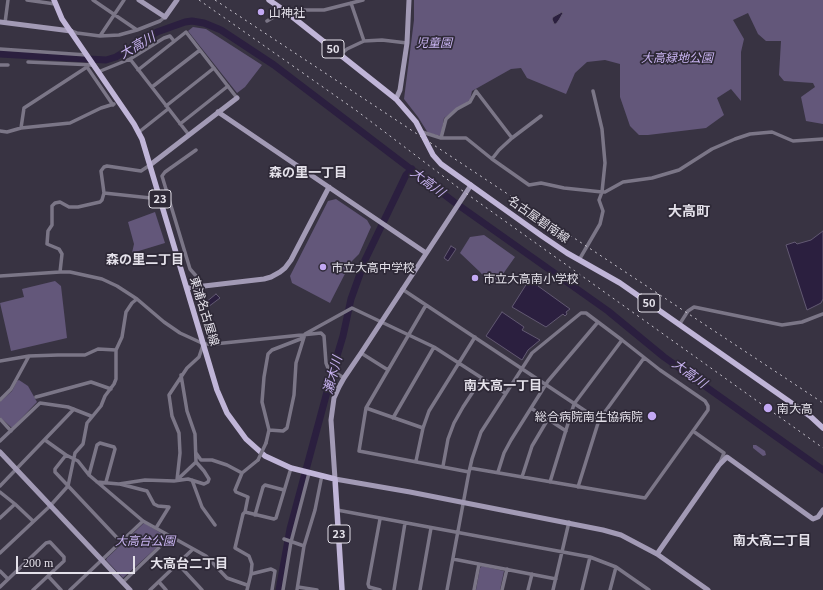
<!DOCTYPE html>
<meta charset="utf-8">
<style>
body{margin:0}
#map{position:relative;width:823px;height:590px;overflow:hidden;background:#383342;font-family:Georgia,serif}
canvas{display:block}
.scale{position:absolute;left:16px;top:556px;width:119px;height:18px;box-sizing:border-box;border:2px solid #e4e1ea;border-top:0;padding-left:5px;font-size:12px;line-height:14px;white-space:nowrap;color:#e4e1ea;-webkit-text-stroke:3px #2e2937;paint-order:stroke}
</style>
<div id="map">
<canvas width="823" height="590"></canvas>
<div class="scale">200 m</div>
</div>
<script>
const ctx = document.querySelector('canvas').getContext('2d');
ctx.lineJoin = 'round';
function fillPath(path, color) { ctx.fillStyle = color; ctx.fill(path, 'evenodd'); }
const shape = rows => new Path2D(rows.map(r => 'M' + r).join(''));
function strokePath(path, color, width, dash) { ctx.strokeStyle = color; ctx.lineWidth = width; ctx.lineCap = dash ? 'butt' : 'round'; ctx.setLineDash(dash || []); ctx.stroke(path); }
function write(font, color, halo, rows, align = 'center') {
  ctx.font = font + ' Georgia,"Noto Sans JP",serif'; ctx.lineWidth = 3.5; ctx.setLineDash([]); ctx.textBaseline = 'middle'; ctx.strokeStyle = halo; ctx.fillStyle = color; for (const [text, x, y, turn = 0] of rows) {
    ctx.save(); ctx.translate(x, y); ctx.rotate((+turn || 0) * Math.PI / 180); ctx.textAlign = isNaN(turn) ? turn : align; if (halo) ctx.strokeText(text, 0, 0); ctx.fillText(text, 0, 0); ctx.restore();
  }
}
fillPath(shape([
 [414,0,823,0,823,124,806,121,801,97,815,87,813,83,784,81,779,75,781,41,766,41,758,34,748,13,733,20,744,39,741,52,741,101,731,89,717,98,724,115,706,128,648,135,639,135,630,126,620,97,620,64,605,60,587,62,575,73,566,94,527,78,521,68,511,69,472,91,470,100,444,118,441,136,428,133,418,117,404,99,414,20],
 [193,27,206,29,262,65,245,87,237,93,188,31],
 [336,199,367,220,371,227,359,254,351,262,330,303,292,283,290,276,328,201],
 [155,212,165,243,132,253,134,244,128,222],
 [484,235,515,257,498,281,495,279,490,284,480,272,460,253,470,237],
 [55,281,61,286,67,338,11,351,0,303,24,297,22,289],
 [19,380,28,386,37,402,12,428,0,417,0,402,12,391,17,381],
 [753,445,756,445,765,451,766,455,763,456,753,448],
 [144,523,166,536,166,539,123,578,106,560,107,558],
 [482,566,504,571,500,590,476,590,480,568]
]), '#63577a');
const water = shape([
 [562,12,563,13,559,20,556,24,554,24,552,19,553,17,562,12],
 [823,231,823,299,821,303,807,310,786,245,795,242,797,244,811,240,823,231],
 [451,246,456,249,448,261,444,258,451,246],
 [529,280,537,285,538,284,540,284,538,286,570,309,566,312,567,314,565,316,563,314,546,327,512,307,529,280],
 [216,294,220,298,208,307,205,303,216,294],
 [502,312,524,327,522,330,540,340,528,350,522,360,486,336,502,312]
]);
fillPath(water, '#2b1f3f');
strokePath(water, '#625972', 1);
strokePath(shape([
 [0,54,106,60,116,57,157,32,185,22,192,21,204,23,221,30,274,65,454,202,608,311,664,357,823,470],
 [279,590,290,529,334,366,343,336,351,299,365,260,406,175,412,169]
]), '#2b1f3f', 7);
strokePath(shape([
 [27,0,55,4],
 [93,0,137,30],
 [351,3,364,41],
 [267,21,282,12,290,10,324,10,363,0],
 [5,23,8,0],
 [71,31,77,33,100,36,119,35,137,30,160,21,165,17],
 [100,36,124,0],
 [0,49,87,55],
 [340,55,347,49,364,41,382,40,407,43],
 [130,59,164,38,170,36,174,41],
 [28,62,94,65],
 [0,65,8,65],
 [138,70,186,32,237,98],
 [98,72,130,59,189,135],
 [152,87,200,50],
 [166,106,214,68],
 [180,124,228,86],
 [21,128,24,108,87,67,113,105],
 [0,131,7,132,21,128,70,123,101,108,114,104],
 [139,132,168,109],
 [422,132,441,138,466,138,492,159,529,185,541,183,564,188,602,192,605,192,623,182,652,178,679,170,712,149,735,139,750,134,772,132,793,141,823,139],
 [441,138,446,119,457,109,470,102,476,91,512,138,499,150,492,159],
 [512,138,541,116],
 [196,150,165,172,162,176,190,269,197,277,199,286],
 [104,193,160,199],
 [579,260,600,224,603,211,599,200,602,192,605,163,602,129,593,91],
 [60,272,62,254,59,249,47,244,48,231,52,225,52,206,55,203,60,202,69,207,78,207,100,202,102,200,104,193,101,171,104,167,107,166,141,171,150,165],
 [0,276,60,272,70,272,102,279,117,286,137,299,164,322,180,333,204,344,214,344,321,333,324,336,326,363,328,368,344,378],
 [402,289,599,420],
 [426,305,366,408,359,451,469,472],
 [679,325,688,311,694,307,782,325,802,322,823,314],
 [361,353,388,370],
 [0,361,29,356,58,355,85,355,98,349,116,350],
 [36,397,91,382,111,389],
 [0,400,11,389,29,356],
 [366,408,423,428],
 [531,408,566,431],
 [393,418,434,347],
 [0,419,11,431],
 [269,430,283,431,287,428,294,395,296,363,305,334,352,308,434,347,505,393],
 [693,431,724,453,720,463],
 [45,440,66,455,78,461,89,475,143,521,206,556,227,578,247,585],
 [0,441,40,403,68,407,91,416],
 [266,443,269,430,262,402,264,377,268,354,272,350,303,338],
 [196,453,201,460,212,460,227,465,242,473,258,460],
 [66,455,55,469,55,472,121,542],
 [416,461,423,428,429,411,475,337],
 [443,466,448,439,454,423,463,407,482,378],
 [498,472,504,453,511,440,548,381,598,322],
 [242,473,235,490,236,492,248,497,245,512],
 [89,475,97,445,100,443,114,447,115,449,106,482],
 [522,477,532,446,548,419],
 [178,479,196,462,195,434,187,411,181,375],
 [177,480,180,453,179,433,172,416,169,395,187,368,199,357,203,345],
 [192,480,202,507,215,525],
 [97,482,119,484,145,480,174,481,188,479,204,484,208,482,209,479,204,471,196,462],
 [550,482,574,404,622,340],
 [120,484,147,491,154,504,158,506,169,507,156,528],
 [0,486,74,409],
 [578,487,599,420,644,358],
 [0,492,15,504,33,521],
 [337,510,590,557,616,567,649,590],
 [255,515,263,487,265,485,284,490],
 [0,518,15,504],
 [380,519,368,584,369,587,380,590],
 [284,539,304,546],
 [0,553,50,506,68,486,75,453,83,444,87,423,101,406,105,396,114,384,116,379,116,350,122,337,126,312,132,303,137,299],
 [453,559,556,579],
 [178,564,202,590],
 [0,571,8,579],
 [251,574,252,564,249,556,235,548,243,514,245,512,274,519,276,518,291,468],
 [48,576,61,590],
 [123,582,171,536],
 [159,582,166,590],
 [0,587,46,543,50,542,64,557,64,561,33,590],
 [298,587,317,590],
 [70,590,143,521],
 [150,590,193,549],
 [247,590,251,574,271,569,275,571,272,590],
 [283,590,291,542,309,473],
 [297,590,304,546,315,510,322,475],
 [394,590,405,523],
 [420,590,431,528],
 [447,590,469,472,472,459,481,432,532,353,581,313,586,313,622,340,660,370,705,401,708,406,708,410,645,498,470,468],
 [474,590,479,564],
 [502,590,507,569],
 [528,590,532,574],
 [553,590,569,522],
 [582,590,590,557],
 [610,590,616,567]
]), '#7b7687', 3.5);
strokePath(shape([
 [139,0,165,17,177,0],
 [0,22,71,31],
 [396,99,400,90,407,43,409,0],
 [218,112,426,253],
 [150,165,237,98],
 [471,185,361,353,344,378,339,387,334,398,331,420,335,479,410,492,603,530,621,535,657,554,708,590],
 [187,288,264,279,271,277,280,272,285,268,291,260,329,187],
 [0,452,130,590],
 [657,554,719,465,727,457,813,519,818,517,823,510]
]), '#a29ab5', 5);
strokePath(shape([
 [54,0,62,19,134,124,142,139,217,390,227,413,246,439,265,456,291,468,335,479,342,590],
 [269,0,285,11,396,99,416,122,433,155,441,164,542,236,567,253,620,283,810,416,823,428]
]), '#c0b5d8', 5.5);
strokePath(shape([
 [199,0,357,111,460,189,823,448],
 [215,0,823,403]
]), '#c9c5cf', 1, [2, 4]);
strokePath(shape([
 [258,460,266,443]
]), '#7b7687', 3.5);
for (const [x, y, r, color] of [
 [261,12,4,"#c2a8f3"],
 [323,267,4,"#c2a8f3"],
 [475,278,4,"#c2a8f3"],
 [768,408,5,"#c2a8f3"],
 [652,416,5,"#c2a8f3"]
]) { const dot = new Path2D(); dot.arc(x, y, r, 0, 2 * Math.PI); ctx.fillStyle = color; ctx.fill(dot); strokePath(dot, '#2e2937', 1.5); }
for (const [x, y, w] of [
 [333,49,22],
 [160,199,22],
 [649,303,22],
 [339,534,22]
]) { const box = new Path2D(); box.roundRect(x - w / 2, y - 9, w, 18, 3); ctx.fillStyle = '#2e2937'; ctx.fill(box); strokePath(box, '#e4e1ea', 1); }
write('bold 11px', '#e4e1ea', null, [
 ["50",333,49],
 ["23",160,199],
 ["50",649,303],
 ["23",339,534]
]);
write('12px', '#e4e1ea', '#2e2937', [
 ["山神社",269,12],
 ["市立大高中学校",331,267],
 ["市立大高南小学校",483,278],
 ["南大高",777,408],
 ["総合病院南生協病院",643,416,"right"]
], 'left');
write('italic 12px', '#cab5f3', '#2e2937', [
 ["児童園",434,42],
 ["大高緑地公園",677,57],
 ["大高台公園",145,540]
]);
write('12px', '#e4e1ea', '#2e2937', [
 ["名古屋碧南線",539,219,35],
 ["東浦名古屋線",205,311,73]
]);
write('italic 13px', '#c7b2f0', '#2e2937', [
 ["大高川",137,45,-30],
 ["大高川",428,182,37],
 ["大高川",690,373,36],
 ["瀬木川",332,375,-75]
]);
write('bold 13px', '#e4e1ea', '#2e2937', [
 ["森の里一丁目",308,172],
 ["森の里二丁目",145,259],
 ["南大高一丁目",503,385],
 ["南大高二丁目",772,540],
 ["大高台二丁目",189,563]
]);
write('bold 14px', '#e4e1ea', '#2e2937', [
 ["大高町",689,211]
]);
</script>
